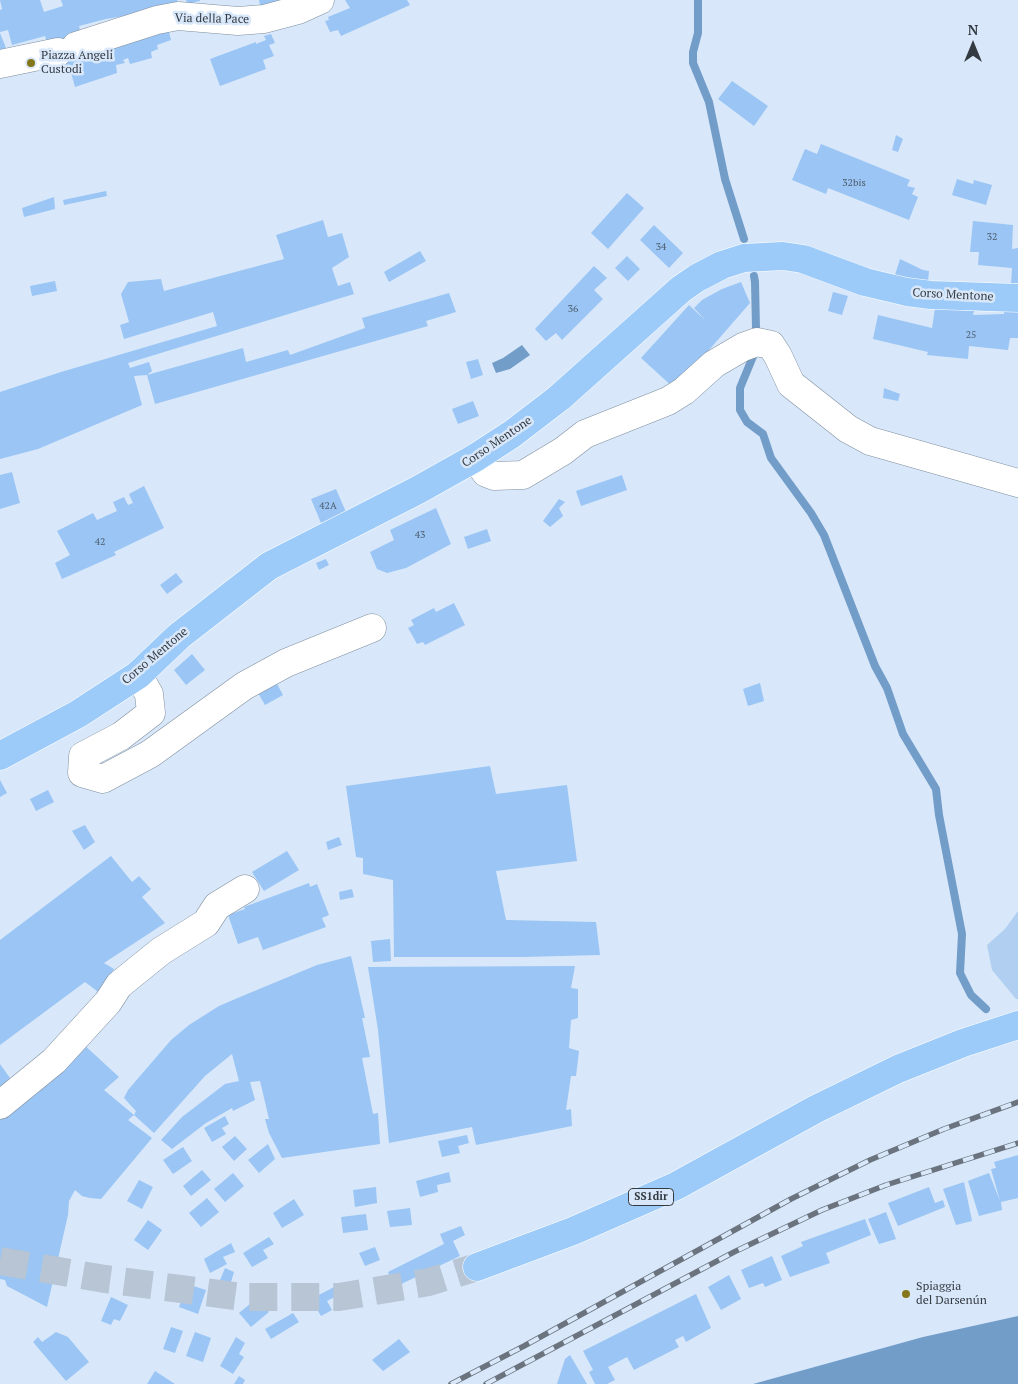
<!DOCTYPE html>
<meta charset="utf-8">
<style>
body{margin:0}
#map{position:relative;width:1018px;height:1384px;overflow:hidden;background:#d8e8fa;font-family:"PT Serif",serif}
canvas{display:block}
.north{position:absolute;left:948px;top:20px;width:50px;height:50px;-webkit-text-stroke:4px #d8e8fa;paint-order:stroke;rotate:0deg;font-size:14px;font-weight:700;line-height:20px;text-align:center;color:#343a41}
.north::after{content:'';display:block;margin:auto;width:18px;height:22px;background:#343a41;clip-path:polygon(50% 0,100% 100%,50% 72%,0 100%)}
</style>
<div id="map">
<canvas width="1018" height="1384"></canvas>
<div class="north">N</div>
</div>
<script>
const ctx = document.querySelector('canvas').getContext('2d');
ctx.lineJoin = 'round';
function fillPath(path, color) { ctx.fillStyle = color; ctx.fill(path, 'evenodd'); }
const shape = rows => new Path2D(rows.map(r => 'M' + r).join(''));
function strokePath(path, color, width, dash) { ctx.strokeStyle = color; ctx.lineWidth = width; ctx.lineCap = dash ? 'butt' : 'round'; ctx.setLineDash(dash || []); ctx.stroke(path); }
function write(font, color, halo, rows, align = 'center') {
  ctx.font = font + ' "PT Serif",serif'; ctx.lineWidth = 5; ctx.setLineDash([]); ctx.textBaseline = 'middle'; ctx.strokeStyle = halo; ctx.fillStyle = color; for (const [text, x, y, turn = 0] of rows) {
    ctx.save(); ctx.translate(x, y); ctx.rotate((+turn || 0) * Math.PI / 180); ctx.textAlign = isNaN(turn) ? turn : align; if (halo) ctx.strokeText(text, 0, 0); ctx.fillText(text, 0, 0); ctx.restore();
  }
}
fillPath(shape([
 [1018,911,1018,999,1016,999,992,970,987,945,1005,929]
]), '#b1cff0');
fillPath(shape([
 [522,345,530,355,510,369,496,373,492,363,503,358],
 [1018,1316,1018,1384,753,1384,923,1337]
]), '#739dc9');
strokePath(shape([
 [698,0,698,33,693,52,693,63,709,102,725,179,744,239],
 [754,276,755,282,756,329],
 [754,354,740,388,740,410,747,422,763,434,771,458,811,513,824,535,875,666,887,688,903,734,936,789,939,815,962,934,960,973,971,995,986,1009]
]), '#739dc9', 8);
fillPath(shape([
 [0,0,40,0,44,12,63,6,61,0,177,0,178,7,106,19,79,26,82,40,168,28,171,40,157,45,158,49,151,52,152,58,130,64,128,58,123,60,125,63,116,65,117,73,75,87,70,69,63,70,57,48,50,50,45,36,12,45,8,30,0,32,0,10,2,9],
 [186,0,200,0,200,1,187,4],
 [259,0,283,0,262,14],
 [345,0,407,0,410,5,341,36,338,30,330,32,325,21,329,20,328,17,350,8],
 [0,33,6,48,0,50],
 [271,34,275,43,269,45,274,56,263,60,266,69,220,86,210,59,256,42,256,44,266,40,264,36],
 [732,81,768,106,754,126,718,99],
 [896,135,903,139,898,152,892,150],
 [821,144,910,180,907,186,915,188,912,194,918,197,909,220,828,188,826,194,792,180,805,149,817,154],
 [957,179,973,184,974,180,992,185,986,205,952,195],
 [106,191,107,196,64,205,63,200],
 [627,193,644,208,608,249,591,233],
 [54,197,55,209,24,217,22,208],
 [323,220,328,237,342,233,349,257,332,268,338,286,350,282,354,294,128,363,130,368,149,362,152,371,147,375,134,376,142,405,38,449,0,459,0,392,61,372,217,326,213,312,124,339,120,325,129,322,121,294,128,282,161,279,164,291,284,259,276,235],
 [973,221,1013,225,1012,249,1018,248,1018,283,1011,284,1012,268,978,265,979,252,970,252],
 [654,225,683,253,669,268,640,240],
 [420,251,426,261,389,282,384,272],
 [627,256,640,269,628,281,615,268],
 [900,259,923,270,929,271,928,282,895,275],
 [594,266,607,278,594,290,603,299,562,340,556,333,546,341,535,329],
 [55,281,57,291,32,296,30,286],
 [741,282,750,303,675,389,641,358,689,305,706,321,694,308,702,300,722,289],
 [833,292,848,296,842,315,828,311],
 [449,293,456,312,426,321,428,326,155,404,147,375,243,348,246,362,288,350,290,355,365,328,362,318],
 [935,308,974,311,973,315,1004,314,1004,312,1018,311,1018,338,1010,338,1008,350,969,346,968,359,927,355,928,352,873,339,878,315,932,328],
 [478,359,483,375,471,379,466,362],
 [884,388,900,394,898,401,883,398],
 [473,401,479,416,458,424,452,409],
 [12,472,20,503,0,509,0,475],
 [622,475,627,490,581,506,576,491],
 [144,486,164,528,114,552,116,555,62,579,55,563,70,555,57,531,93,513,97,520,117,511,113,502,124,497,128,505,133,503,129,494],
 [336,489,346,512,321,523,311,499],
 [559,499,565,502,559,508,563,516,550,527,543,521],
 [436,508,451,544,406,568,387,573,377,569,370,552,394,540,390,530],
 [487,529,491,541,468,549,464,537],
 [326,559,329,565,319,570,316,563],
 [176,573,183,582,167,594,160,585],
 [454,603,465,625,425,645,423,642,417,644,408,628,414,625,411,620,434,608,436,612],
 [192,654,205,670,186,685,174,670],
 [275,680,283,695,265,705,257,691],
 [760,683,764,701,748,706,743,689],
 [490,766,496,794,567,785,577,861,496,871,506,920,596,922,600,955,523,957,394,957,393,880,363,874,363,858,356,857,346,786],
 [0,780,7,793,0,797],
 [48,790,54,802,36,811,30,799],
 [85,825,95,842,84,850,72,831],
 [339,837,342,845,328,850,326,842],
 [287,851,299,870,264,891,252,872],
 [111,856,132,882,139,876,151,889,142,897,165,923,104,963,114,969,101,994,85,982,0,1045,0,940],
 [309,883,310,887,317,884,329,915,322,918,326,927,263,950,258,937,238,944,228,915,245,909,244,907],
 [352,889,354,897,340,900,339,892],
 [390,939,391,961,373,962,371,941],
 [351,956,365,1018,362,1018,370,1057,362,1058,373,1114,378,1113,380,1144,282,1158,269,1133,265,1119,269,1119,260,1081,250,1082,255,1100,233,1111,232,1108,206,1123,172,1149,161,1140,182,1117,225,1084,239,1081,232,1054,205,1076,154,1133,134,1115,128,1120,152,1138,101,1199,90,1198,82,1196,75,1190,69,1201,68,1215,47,1307,7,1286,5,1280,0,1279,0,1112,81,1042,119,1077,104,1090,134,1115,136,1111,124,1098,128,1090,171,1040,189,1025,219,1006,240,997,317,965],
 [575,966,571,988,578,989,578,1018,571,1020,569,1048,579,1051,576,1076,571,1076,566,1110,571,1109,572,1126,476,1145,472,1127,389,1143,378,1030,368,967],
 [0,1064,10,1078,0,1088],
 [225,1116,229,1124,222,1128,226,1134,212,1142,204,1128],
 [467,1135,469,1143,458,1146,460,1153,442,1157,438,1141],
 [235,1136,247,1149,234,1161,222,1147],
 [268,1144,275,1159,259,1173,248,1160],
 [183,1147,192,1161,173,1174,163,1160],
 [1018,1155,1018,1198,1001,1202,1002,1210,979,1216,968,1181,989,1173,1000,1201,991,1169,996,1168,994,1162],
 [202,1170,211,1180,191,1196,183,1186],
 [449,1172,451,1182,437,1185,438,1192,420,1197,416,1181],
 [233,1173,244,1186,225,1202,214,1189],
 [139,1180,153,1187,142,1209,127,1201],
 [964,1182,972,1221,956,1225,943,1189],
 [376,1187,377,1203,355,1207,353,1190],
 [929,1187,935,1203,943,1200,945,1207,898,1226,888,1203],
 [207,1198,219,1212,201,1227,189,1213],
 [294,1199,304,1215,282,1228,273,1213],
 [410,1208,412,1225,390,1227,387,1211],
 [886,1212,896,1239,879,1244,868,1219],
 [366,1214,368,1230,343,1233,341,1217],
 [865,1219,871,1235,826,1253,830,1263,790,1277,781,1256,803,1246,801,1242],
 [148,1220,162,1230,148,1250,134,1240],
 [461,1226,465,1235,453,1241,460,1256,395,1287,388,1272,444,1244,440,1234],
 [269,1237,274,1244,263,1250,268,1258,252,1267,243,1253],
 [231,1243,235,1252,223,1257,227,1264,210,1273,204,1259],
 [375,1247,380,1260,365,1266,359,1253],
 [772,1256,782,1280,765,1287,763,1283,749,1288,741,1270],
 [225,1268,234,1272,231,1282,234,1287,227,1304,213,1297],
 [729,1275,741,1299,721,1310,708,1287],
 [187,1284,206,1290,198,1314,179,1307],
 [340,1284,344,1292,327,1301,332,1310,321,1316,311,1299],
 [696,1294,711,1328,686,1342,683,1336,675,1340,679,1347,634,1370,627,1357,608,1367,615,1380,607,1384,595,1384,589,1372,593,1370,583,1351],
 [111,1297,128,1305,120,1321,114,1319,111,1325,101,1321],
 [256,1299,269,1312,251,1327,239,1313],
 [293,1313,299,1322,271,1339,265,1329],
 [171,1327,183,1331,175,1353,163,1349],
 [56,1332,68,1337,89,1362,66,1381,33,1342,38,1337,42,1342],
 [195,1332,211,1338,203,1362,186,1356],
 [236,1337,245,1343,239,1354,244,1357,233,1374,220,1366],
 [399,1339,410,1352,383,1371,372,1360],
 [570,1355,587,1384,557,1384,565,1359],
 [155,1371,175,1384,147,1384],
 [239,1376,245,1380,243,1384,234,1384]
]), '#9ac5f4');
strokePath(shape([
 [0,1261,105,1279,242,1297,339,1297,429,1282,477,1267]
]), '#b7c5d5', 28, [28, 14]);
const minor = shape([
 [76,46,157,20,178,16,238,21,264,19,298,10,320,0],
 [0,64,58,52],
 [475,458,486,473,494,476,523,475,563,451,585,434,668,401,684,391,714,364,743,347,757,342,771,345,778,356,791,384,848,429,870,441,1018,483],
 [138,675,149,694,151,713,121,736,83,756,82,773,103,779,150,754,244,686,286,663,372,628],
 [0,1105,54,1061,108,1002,119,985,161,951,206,923,217,906,245,889]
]);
const major = shape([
 [0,756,78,714,138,675,179,636,269,566,418,490,475,458,512,434,559,398,681,289,697,278,722,265,744,258,783,256,803,259,865,282,907,292,931,295,1018,298],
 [477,1267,573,1231,676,1186,816,1109,898,1069,963,1043,1018,1025]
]);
strokePath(minor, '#7f8e9e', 29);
strokePath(major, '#fff', 29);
strokePath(minor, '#fff', 28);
strokePath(major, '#9dcbf9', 28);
const rail = shape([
 [451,1384,524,1346,791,1199,870,1160,944,1129,1018,1102],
 [486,1384,734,1252,822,1210,886,1185,1018,1143]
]);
strokePath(rail, '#6a737e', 5.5);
strokePath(rail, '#d8e8fa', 4, [11]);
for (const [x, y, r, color] of [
 [31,63,5,"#84761a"],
 [906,1294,5,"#84761a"]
]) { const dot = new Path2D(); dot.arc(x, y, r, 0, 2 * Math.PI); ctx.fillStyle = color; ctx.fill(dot); strokePath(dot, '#d8e8fa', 2); }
write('10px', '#4e5d6e', null, [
 ["32bis",854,183],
 ["32",992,237],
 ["34",661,247],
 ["36",573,309],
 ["25",971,335],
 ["42A",328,506],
 ["43",420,535],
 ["42",100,542]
]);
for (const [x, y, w] of [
 [651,1197,45]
]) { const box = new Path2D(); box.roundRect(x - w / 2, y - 8.5, w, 17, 4); ctx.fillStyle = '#d8e8fa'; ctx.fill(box); strokePath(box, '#343a41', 1); }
write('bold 11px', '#343a41', null, [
 ["SS1dir",651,1197]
]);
write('12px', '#343a41', '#d8e8fa', [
 ["Via della Pace",212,19,1],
 ["Corso Mentone",953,295,3],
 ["Corso Mentone",497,442,-34],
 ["Corso Mentone",155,656,-40]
]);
write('12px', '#343a41', '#d8e8fa', [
 ["Piazza Angeli",41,56],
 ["Custodi",41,70],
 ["Spiaggia",916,1287],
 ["del Darsenún",916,1301]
], 'left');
</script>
